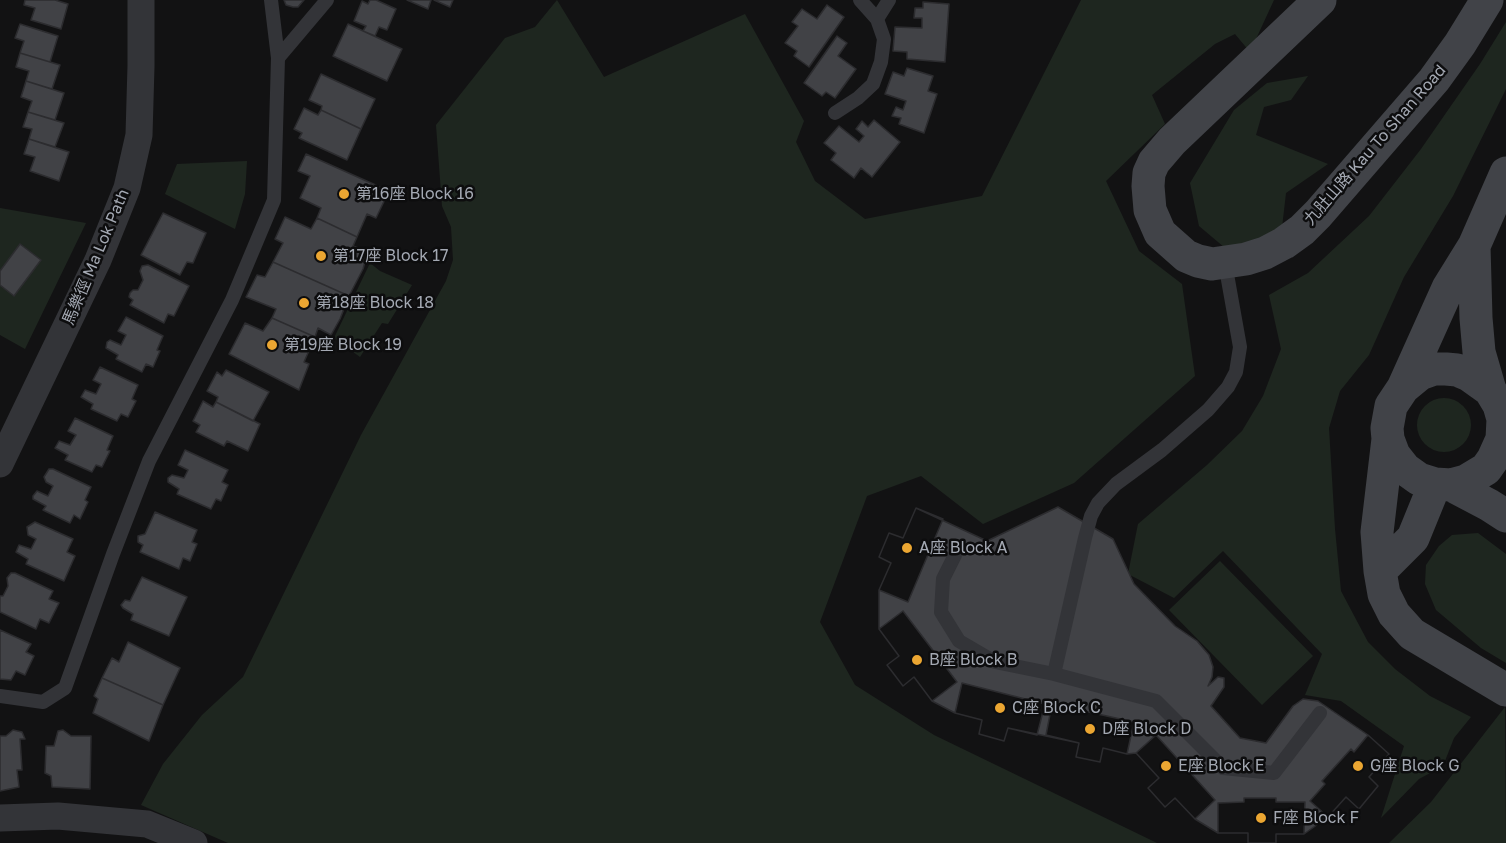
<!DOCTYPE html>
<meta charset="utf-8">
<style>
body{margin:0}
canvas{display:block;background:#121213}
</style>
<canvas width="1506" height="843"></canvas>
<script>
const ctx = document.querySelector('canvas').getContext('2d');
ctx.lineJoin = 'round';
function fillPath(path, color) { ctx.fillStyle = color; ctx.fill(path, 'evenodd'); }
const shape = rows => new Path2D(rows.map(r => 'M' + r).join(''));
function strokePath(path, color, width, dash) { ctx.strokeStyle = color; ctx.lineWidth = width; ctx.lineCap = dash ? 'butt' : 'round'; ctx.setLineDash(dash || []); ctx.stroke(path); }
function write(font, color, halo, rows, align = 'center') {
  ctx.font = font + ' "Golos Text","Noto Sans TC",sans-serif'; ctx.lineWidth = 5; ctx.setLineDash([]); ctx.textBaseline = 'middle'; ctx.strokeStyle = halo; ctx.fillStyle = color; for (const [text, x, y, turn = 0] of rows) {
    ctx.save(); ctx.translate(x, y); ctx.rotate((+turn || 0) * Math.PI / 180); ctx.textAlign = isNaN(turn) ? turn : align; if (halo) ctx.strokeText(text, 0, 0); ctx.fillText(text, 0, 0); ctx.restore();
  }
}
fillPath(shape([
 [557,0,604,77,745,14,804,121,796,142,815,181,865,219,982,196,1081,0,1274,0,1250,52,1235,34,1215,44,1152,95,1165,124,1106,181,1139,251,1182,284,1195,376,1074,483,983,524,921,476,867,496,820,622,855,685,934,735,1157,843,228,843,141,805,163,764,202,715,243,677,361,435,446,281,453,260,451,227,442,206,436,125,505,38,535,27],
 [1506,22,1506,89,1453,196,1404,277,1369,355,1340,391,1329,428,1335,529,1341,591,1368,642,1395,669,1430,696,1471,717,1454,738,1443,766,1419,779,1381,818,1404,746,1341,701,1305,695,1322,654,1223,551,1174,598,1128,574,1138,524,1207,465,1242,431,1263,396,1281,349,1269,295,1308,273,1369,216,1421,149,1480,64],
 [1308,76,1291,100,1264,107,1256,135,1328,164,1286,193,1281,236,1237,258,1199,226,1190,183,1234,110,1267,83],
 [247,161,245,194,235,229,165,194,177,164],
 [0,208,86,223,25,349,0,335],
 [370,263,380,271,412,285,388,324,382,323,360,357,334,338],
 '1417 425a27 27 0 1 1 54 0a27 27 0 1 1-54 0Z',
 [1478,533,1506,554,1506,663,1481,648,1436,610,1425,584,1426,565,1439,546,1452,535],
 [1220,561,1313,656,1262,705,1169,610],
 [1505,707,1506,843,1389,843,1431,802]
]), '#1e261f');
const building = shape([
 [25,0,55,0,68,4,61,29,31,20,35,8,24,5,25,0],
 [284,0,304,0,298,7,293,7,286,5,284,0],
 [370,0,376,0,396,9,387,30,379,27,375,36,363,31,366,26,354,21,362,1,368,4,370,0],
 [407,0,431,0,428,9,407,0],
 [434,0,453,0,450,7,434,0],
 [923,2,949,4,945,62,907,59,907,52,893,51,895,27,922,28,922,18,914,18,915,8,923,8,923,2],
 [827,5,844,17,809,67,794,56,797,51,785,43,798,26,792,22,802,9,817,19,827,5],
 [20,24,58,36,50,62,20,53,24,41,15,38,20,24],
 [348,24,402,49,387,81,333,56,348,24],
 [837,36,847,43,838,56,856,69,835,98,826,92,822,96,804,83,837,36],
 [20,53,60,65,52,89,26,81,29,71,16,67,20,53],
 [907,68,933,76,928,91,937,94,924,133,899,124,901,118,892,116,896,107,903,110,906,101,885,94,893,72,904,76,907,68],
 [321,74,375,99,361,129,321,110,322,106,309,100,321,74],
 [26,81,64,93,55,120,28,112,32,101,21,97,26,81],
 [304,108,318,115,321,110,361,129,347,160,299,138,302,133,294,129,304,108],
 [28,112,64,123,55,147,29,139,32,129,23,127,28,112],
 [874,120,900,142,872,177,861,168,854,178,831,160,836,153,824,143,839,126,859,142,864,136,856,129,862,121,868,127,874,120],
 [29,139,69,152,59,181,30,171,35,157,24,154,29,139],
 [306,154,389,191,376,218,367,214,357,237,317,218,321,208,300,198,310,176,298,171,306,154],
 [163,213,206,233,193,263,187,262,180,275,141,255,163,213],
 [285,217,311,229,317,218,357,237,353,246,368,251,363,269,349,296,273,262,283,243,275,239,285,217],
 [20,244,41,260,14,296,0,285,0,271,20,244],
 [273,262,349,296,340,319,331,335,318,328,315,337,272,318,276,309,246,297,257,275,265,277,273,262],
 [148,265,189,286,174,316,168,314,164,323,130,305,133,300,129,297,130,293,133,290,138,290,143,280,140,271,142,266,148,265],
 [126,317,163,336,157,350,160,351,153,367,146,364,142,372,116,359,118,355,106,348,107,342,110,340,121,345,126,335,118,331,126,317],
 [272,318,315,337,304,362,309,364,299,390,229,354,245,323,263,331,272,318],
 [100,367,138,385,132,399,136,401,128,417,121,414,117,421,91,409,93,404,81,397,85,390,96,394,101,384,93,380,100,367],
 [226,370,269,392,253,421,216,402,218,397,207,391,217,372,222,376,226,370],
 [203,401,213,407,216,402,260,424,248,451,227,441,224,446,196,432,200,425,193,421,203,401],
 [75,418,113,436,107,450,110,451,102,467,96,465,92,472,65,460,68,455,55,448,59,441,70,445,76,435,68,431,75,418],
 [185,450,228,470,222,482,228,485,221,501,216,499,211,509,177,494,179,489,168,482,168,478,172,475,184,478,188,470,178,465,185,450],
 [49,469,53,469,91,487,85,500,88,502,80,519,74,515,70,523,43,510,46,506,33,499,33,496,37,491,48,496,53,486,46,482,44,477,49,469],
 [1058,507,1113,539,1134,584,1175,626,1197,641,1209,655,1213,667,1212,677,1208,686,1218,677,1224,678,1224,687,1211,706,1240,738,1266,743,1293,706,1303,699,1318,701,1368,735,1389,754,1369,777,1378,786,1359,809,1346,797,1328,817,1304,834,1276,834,1276,843,1248,843,1248,833,1218,833,1195,819,1175,798,1165,807,1148,788,1159,778,1136,753,1127,754,1103,748,1100,762,1076,757,1079,743,1008,728,1004,741,979,734,982,720,955,713,932,701,914,677,903,686,887,665,899,656,879,629,879,590,891,563,879,557,889,533,903,538,916,508,987,541,1058,507],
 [916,508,943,519,908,602,879,590,891,563,879,557,889,533,903,538,916,508],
 [155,512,197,530,192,542,197,544,190,561,183,558,179,569,140,552,143,545,138,542,138,536,145,534,155,512],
 [35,522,73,539,67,552,75,556,64,581,26,564,28,559,16,552,19,545,31,549,36,539,28,535,27,527,35,522],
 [11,573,15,573,53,591,49,599,59,603,49,623,40,619,36,629,0,612,0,596,3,596,8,586,7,578,11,573],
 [142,577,187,597,169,636,131,620,133,614,123,608,121,605,125,600,130,601,142,577],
 [903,611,957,682,932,701,914,677,903,686,887,665,899,656,879,629,903,611],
 [0,630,31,644,26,652,34,656,25,675,16,671,11,680,0,679,0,630],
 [128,642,180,668,163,705,102,678,112,658,119,662,128,642],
 [102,678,163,705,149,741,93,713,98,699,94,696,102,678],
 [962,683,1045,704,1037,735,1008,728,1004,741,979,734,982,720,955,713,962,683],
 [1052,704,1134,722,1127,754,1103,748,1100,762,1076,757,1079,743,1046,735,1052,704],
 [13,730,22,732,25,739,20,739,22,770,17,770,19,787,0,791,0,736,6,736,13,730],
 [63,730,71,736,91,736,90,789,52,787,51,776,45,773,46,746,54,746,58,731,63,730],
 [1156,735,1215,800,1195,819,1175,798,1165,807,1148,788,1159,778,1136,753,1156,735],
 [1368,735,1389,754,1369,777,1378,786,1359,809,1346,797,1328,817,1310,801,1325,784,1322,781,1351,749,1354,752,1368,735],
 [1244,798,1276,798,1276,802,1305,802,1304,834,1276,834,1276,843,1248,843,1248,833,1218,833,1218,803,1244,802,1244,798]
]);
fillPath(building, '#414246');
strokePath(building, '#2c2c2f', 1.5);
strokePath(shape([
 [877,19,889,0],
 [278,58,327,0],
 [835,113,858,98,873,84,881,62,884,39,877,19,860,0],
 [955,555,943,579,941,612,959,641,995,662,1054,674,1156,701,1223,768,1274,773,1320,713],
 [1054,674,1085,538,1091,516,1098,503,1116,484,1162,450,1208,410,1228,387,1236,372,1240,347,1225,263],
 [0,696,43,702,65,688,113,554,149,461,232,300,274,200,278,58,271,0]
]), '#333438', 14);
strokePath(shape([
 [0,464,98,260,127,188,139,135,141,66,141,0],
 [0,818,58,816,147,824,194,843]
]), '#333438', 27);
strokePath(shape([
 [1320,0,1172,141,1154,162,1149,173,1148,186,1150,210,1160,233,1186,256,1198,261,1212,264,1246,259,1265,253,1284,243,1302,230,1318,214,1434,80,1460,44,1487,0],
 [1474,246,1476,318,1479,352,1490,390],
 [1403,388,1420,374,1434,369,1446,369,1457,370,1469,375,1490,390,1499,405,1503,419,1502,439,1493,459,1486,469,1466,481,1451,485,1435,484,1419,479,1405,469,1394,455,1388,439,1387,428,1391,406,1403,388,1448,288,1474,246,1506,173],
 [1388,439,1377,532,1380,571,1384,594,1394,614,1412,634,1506,690],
 [1451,485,1489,505,1506,516],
 [1380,571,1413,538,1435,484]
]), '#414348', 33);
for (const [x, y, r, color] of [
 [344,194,6,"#eba632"],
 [321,256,6,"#eba632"],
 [304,303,6,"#eba632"],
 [272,345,6,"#eba632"],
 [907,548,6,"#eba632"],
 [917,660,6,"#eba632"],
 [1000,708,6,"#eba632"],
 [1090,729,6,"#eba632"],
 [1166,766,6,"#eba632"],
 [1358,766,6,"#eba632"],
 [1261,818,6,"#eba632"]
]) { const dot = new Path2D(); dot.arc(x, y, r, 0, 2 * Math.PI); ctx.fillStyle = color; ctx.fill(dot); strokePath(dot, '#0d0d0e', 2); }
write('16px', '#a4a9b3', '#0d0d0e', [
 ["九肚山路 Kau To Shan Road",1375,145,-49],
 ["馬樂徑 Ma Lok Path",96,257,-67]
]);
write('16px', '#a4a9b3', '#0d0d0e', [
 ["第16座 Block 16",356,194],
 ["第17座 Block 17",333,256],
 ["第18座 Block 18",316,303],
 ["第19座 Block 19",284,345],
 ["A座 Block A",919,548],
 ["B座 Block B",929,660],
 ["C座 Block C",1012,708],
 ["D座 Block D",1102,729],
 ["E座 Block E",1178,766],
 ["G座 Block G",1370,766],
 ["F座 Block F",1273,818]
], 'left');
</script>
